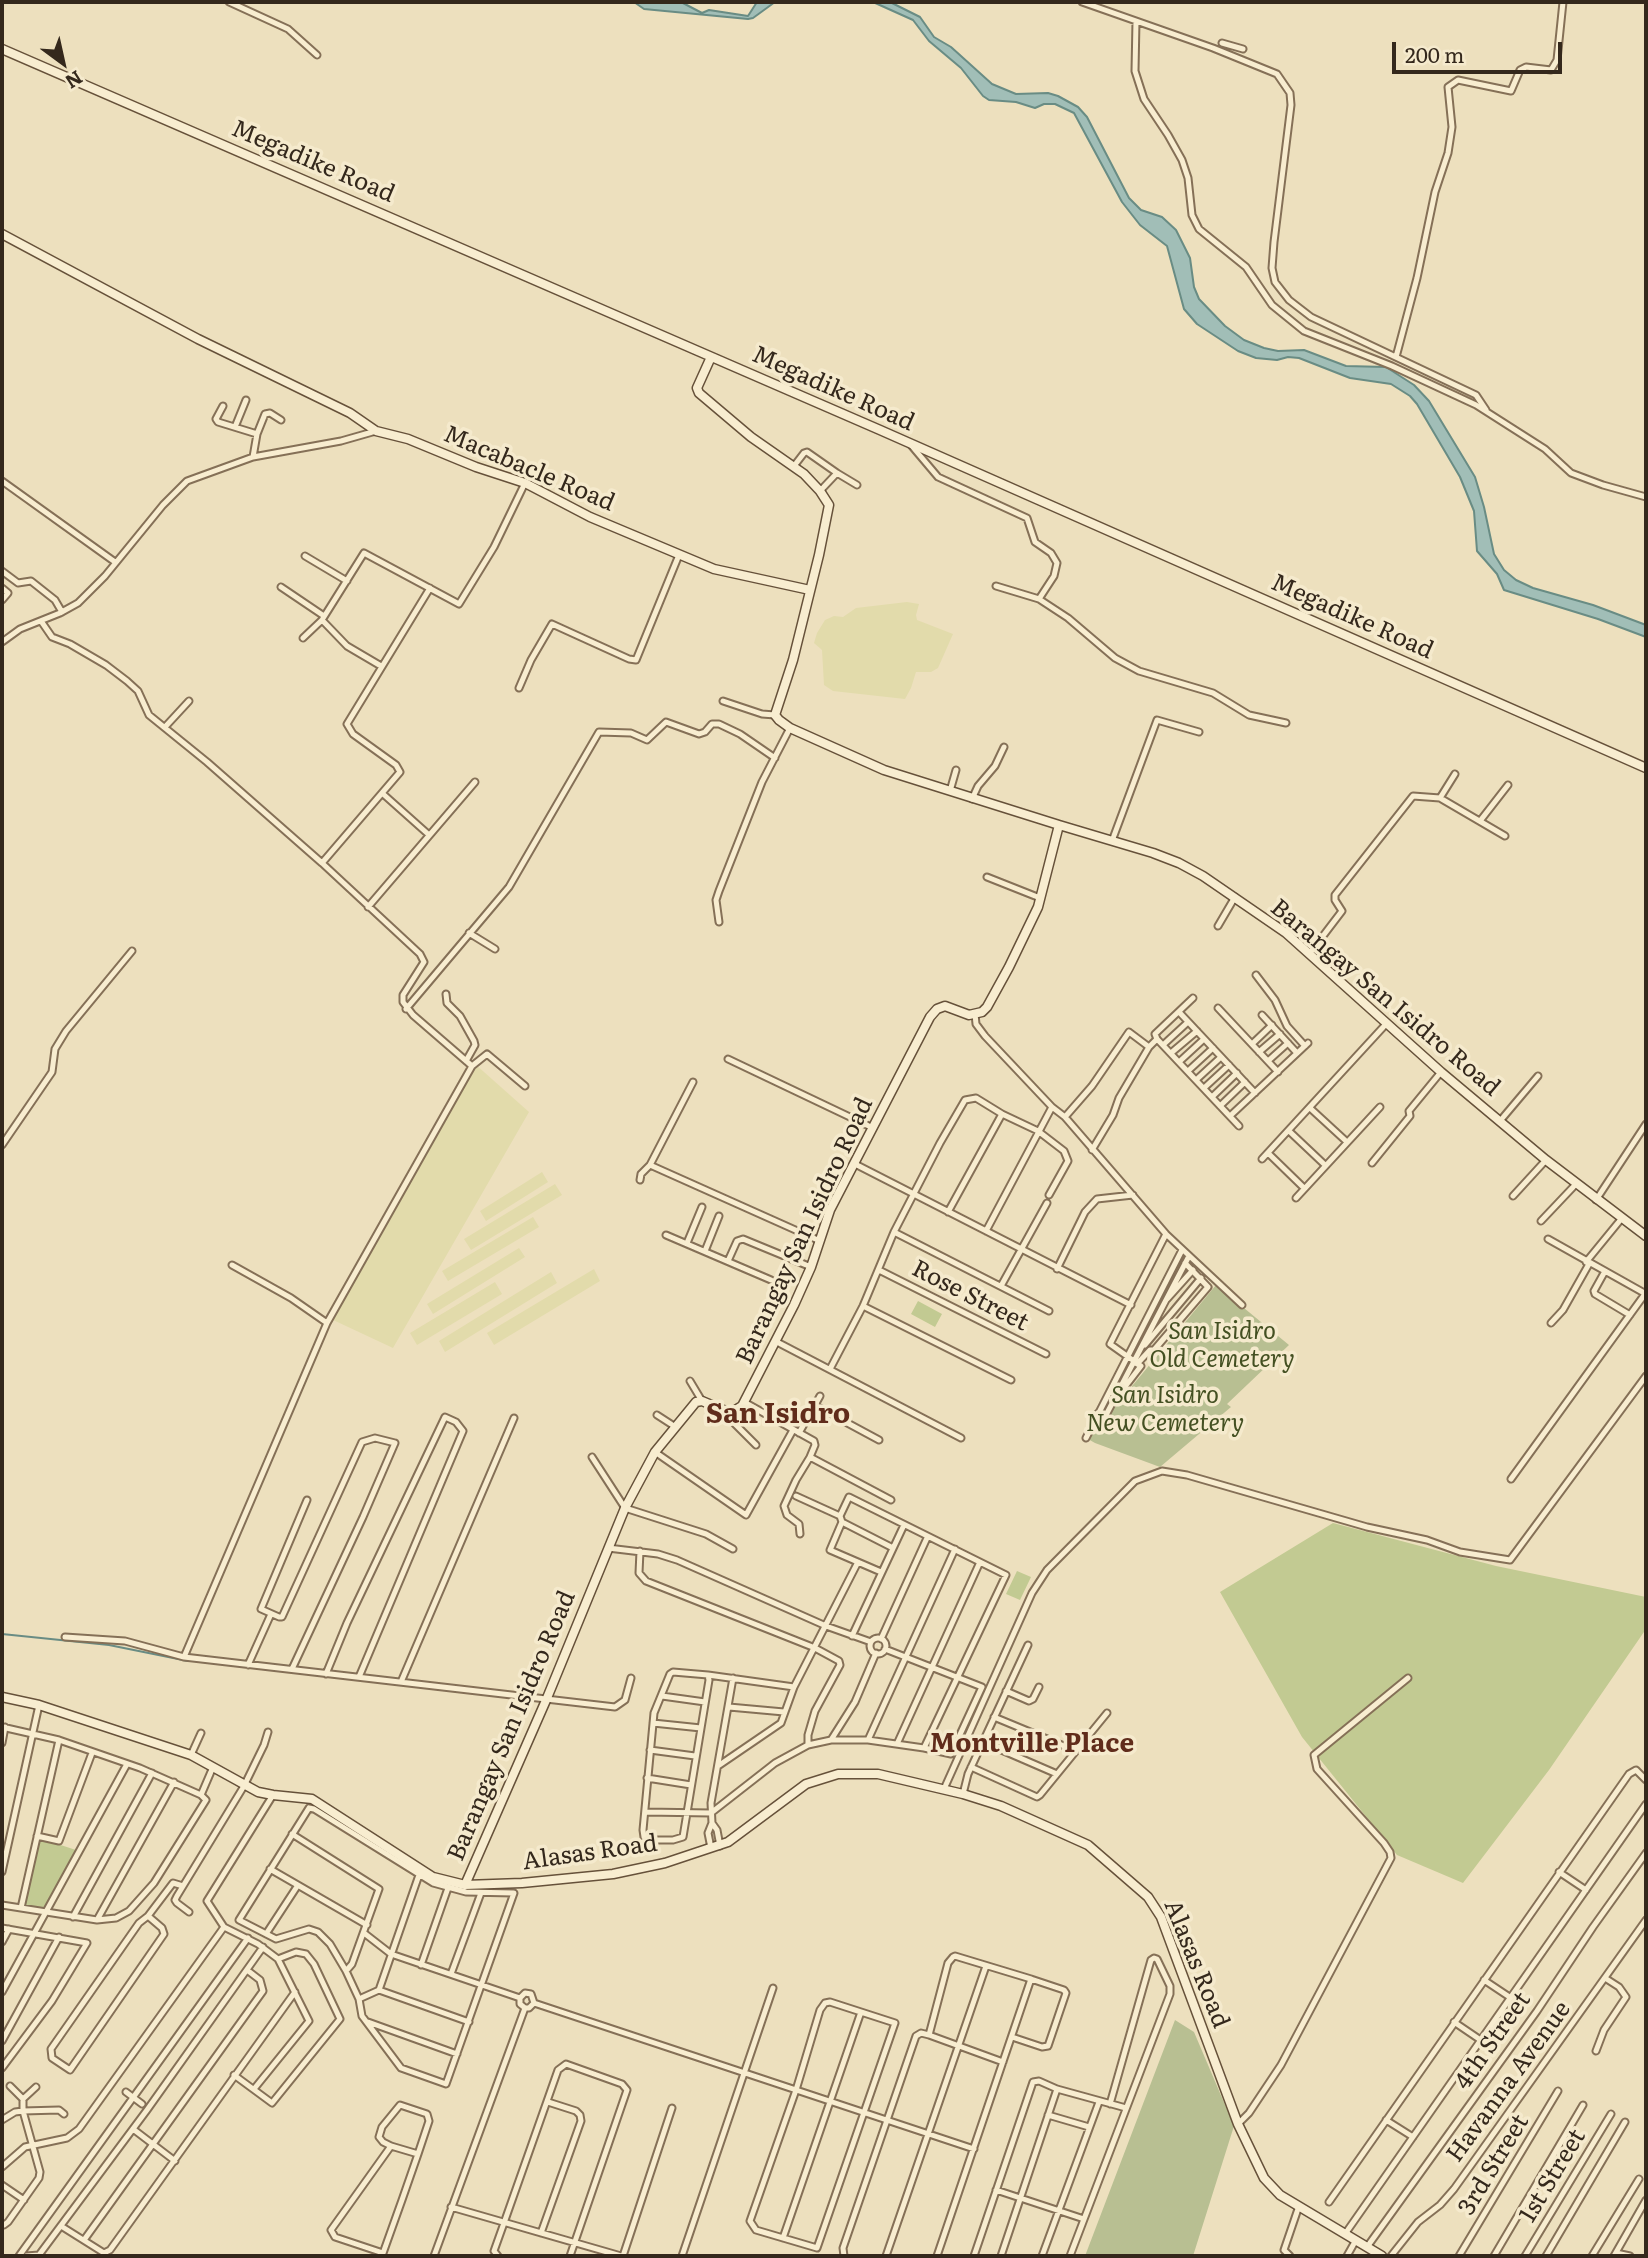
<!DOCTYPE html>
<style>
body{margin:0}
#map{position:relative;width:1648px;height:2258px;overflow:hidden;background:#ede0be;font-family:Literata,serif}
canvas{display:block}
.frame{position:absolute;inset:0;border:4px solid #34281c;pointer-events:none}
.north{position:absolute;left:28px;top:28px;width:70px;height:70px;-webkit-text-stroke:5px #f5eacd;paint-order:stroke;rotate:147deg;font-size:19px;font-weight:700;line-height:28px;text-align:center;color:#34281c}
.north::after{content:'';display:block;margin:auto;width:24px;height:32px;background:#34281c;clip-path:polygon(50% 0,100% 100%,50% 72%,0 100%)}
.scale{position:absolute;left:1392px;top:42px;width:170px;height:32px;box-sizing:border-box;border:4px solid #34281c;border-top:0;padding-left:9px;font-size:21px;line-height:24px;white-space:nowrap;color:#34281c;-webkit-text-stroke:5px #f5eacd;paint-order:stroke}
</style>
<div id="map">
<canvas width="1648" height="2258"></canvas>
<div class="frame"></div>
<div class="north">N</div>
<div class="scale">200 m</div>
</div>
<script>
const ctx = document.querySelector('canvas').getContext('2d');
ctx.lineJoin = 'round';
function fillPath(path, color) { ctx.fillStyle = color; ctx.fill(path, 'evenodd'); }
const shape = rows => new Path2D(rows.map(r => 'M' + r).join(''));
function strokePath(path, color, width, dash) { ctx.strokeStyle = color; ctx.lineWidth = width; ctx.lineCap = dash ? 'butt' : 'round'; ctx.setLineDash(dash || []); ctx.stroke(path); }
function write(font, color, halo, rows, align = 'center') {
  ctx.font = font + ' Literata,serif'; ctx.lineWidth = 7; ctx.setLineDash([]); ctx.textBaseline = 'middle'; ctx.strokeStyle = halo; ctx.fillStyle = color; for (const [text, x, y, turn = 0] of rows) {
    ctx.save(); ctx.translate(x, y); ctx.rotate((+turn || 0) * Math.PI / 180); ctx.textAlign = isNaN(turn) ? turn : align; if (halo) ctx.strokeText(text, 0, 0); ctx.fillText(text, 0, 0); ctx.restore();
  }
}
fillPath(shape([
 [907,602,919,604,916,615,917,620,953,634,938,668,931,672,916,672,911,688,905,699,833,691,824,685,822,650,814,643,817,633,825,620,834,616,843,617,856,608],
 [475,1064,529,1112,393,1348,331,1319],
 [542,1172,548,1182,486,1221,480,1211],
 [555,1184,562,1195,471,1250,464,1239],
 [533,1217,539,1227,448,1281,442,1271],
 [519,1248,525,1257,433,1314,427,1304],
 [594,1269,600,1281,494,1345,487,1333],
 [551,1272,557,1283,445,1352,439,1341],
 [495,1282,502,1294,417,1345,410,1333]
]), '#e2dbab');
fillPath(shape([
 [918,1301,942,1314,935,1327,911,1314],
 [1333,1523,1496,1566,1646,1597,1646,1629,1549,1770,1463,1883,1397,1855,1302,1737,1220,1592],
 [1017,1571,1031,1577,1020,1600,1006,1594],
 [39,1838,76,1850,45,1909,23,1906]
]), '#c2ca92');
fillPath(shape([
 [1216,1285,1289,1345,1227,1404,1199,1383,1231,1407,1160,1467,1095,1443,1088,1439],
 [1175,2020,1194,2032,1234,2126,1193,2256,1085,2256]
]), '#b8bf92');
const water = shape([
 [634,2,681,2,702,13,709,10,748,16,757,2,775,2,753,18,748,19,644,9,634,2],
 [873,2,890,2,920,17,934,37,951,47,992,84,1016,94,1048,93,1058,96,1078,107,1087,117,1129,198,1141,210,1162,217,1176,230,1190,258,1194,287,1199,299,1225,326,1244,340,1264,348,1278,351,1304,350,1346,366,1386,367,1414,385,1429,401,1475,477,1484,507,1494,554,1504,570,1516,580,1533,588,1593,605,1646,625,1646,637,1598,619,1504,590,1497,574,1477,551,1474,511,1460,477,1417,404,1410,396,1391,384,1350,378,1299,358,1288,357,1277,360,1256,358,1238,351,1197,324,1184,309,1167,246,1140,225,1122,202,1074,113,1055,104,1044,104,1035,108,1016,102,989,100,983,96,961,68,929,41,913,20,873,2]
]);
fillPath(water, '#a1beb7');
strokePath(water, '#698c84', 2);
strokePath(shape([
 [2,1634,109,1645,188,1661]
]), '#698c84', 2);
const street = shape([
 [229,2,288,29,317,55],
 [1082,2,1213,48,1277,74,1290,93,1291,105,1274,242,1272,268,1275,282,1289,300,1311,317,1476,395,1486,410],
 [1136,21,1135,71,1144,99,1168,135,1182,160,1188,178,1192,215,1199,229,1246,267,1272,305,1304,331,1392,366,1476,405,1545,449,1571,473,1603,485,1646,497],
 [1222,43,1243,49],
 [1396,357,1417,278,1435,192,1448,153,1452,127,1448,87,1458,80,1511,91,1520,70,1526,67,1551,70,1557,60,1563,2],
 [223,406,216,419,218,422,257,434],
 [235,427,246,400],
 [911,445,938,477,1027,518,1035,542,1051,553,1057,563,1054,576,1039,599],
 [253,457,257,434,265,414,270,413,281,420],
 [794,466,804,453,807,452,837,473,820,491],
 [837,473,857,485],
 [2,481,115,562],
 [305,556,347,581],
 [2,571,18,583,31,581,55,600,62,612],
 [996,586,1039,599,1068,618,1115,658,1139,671,1213,693,1249,715,1286,723],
 [281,587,324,616],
 [2,588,8,593,2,600],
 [322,620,347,646,381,666],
 [41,621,52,637,70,644,106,665,127,681,138,691,149,715,207,762,322,863,420,954,424,962,403,995,403,1002,413,1015,472,1066,327,1323,184,1657],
 [303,638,322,620,364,553,459,604,494,547,525,483],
 [2,642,20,629,60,613,78,603,105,576,163,505,187,481,253,457,341,441,376,431],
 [519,688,531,660,552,624,629,659,636,660,679,555],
 [723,701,762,714,775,715],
 [165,727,189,701],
 [950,791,956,770],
 [382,793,428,834],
 [1440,798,1455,774],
 [972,799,978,786,995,766,1004,747],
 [1480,821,1508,785],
 [1112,841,1157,720,1199,732],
 [322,863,400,772,396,765,353,734,347,724,430,588],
 [987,877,1040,898],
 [368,907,475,782],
 [719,922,716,900,719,891,762,782,790,728],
 [1218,926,1235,897],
 [469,933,495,949],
 [1310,953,1342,911,1335,900,1335,895,1413,796,1440,798,1505,836],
 [1256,975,1275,1000,1287,1026,1305,1046],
 [446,994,447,1003,460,1016,474,1041,475,1045,466,1061],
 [1218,1008,1278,1072],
 [406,1009,509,887,599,732,631,733,647,740,666,722,699,734,705,732,712,724,719,724,740,734,775,758],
 [1179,1012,1255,1093],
 [975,1014,976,1024,985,1036,1052,1107,1065,1117,1166,1234,1242,1305],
 [1262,1015,1297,1053],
 [1157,1039,1239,1126],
 [1252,1044,1272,1025],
 [1163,1045,1188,1022],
 [1259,1052,1280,1034],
 [1171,1053,1197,1031],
 [728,1059,873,1128],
 [1268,1061,1288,1043],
 [1179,1062,1204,1039],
 [472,1066,487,1054,525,1086],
 [1188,1071,1213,1048],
 [1196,1080,1221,1057],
 [1204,1088,1229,1065],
 [1212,1097,1237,1073],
 [1220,1106,1245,1082],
 [1310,1108,1347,1142],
 [1230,1116,1308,1043],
 [1065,1117,1092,1086,1129,1032,1149,1047],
 [1500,1121,1538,1076],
 [1289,1131,1325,1165],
 [2,1145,52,1072,55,1049,66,1031,132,951],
 [1092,1150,1113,1115,1119,1098,1149,1047,1157,1039,1155,1034,1193,998],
 [1268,1153,1304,1188],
 [1262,1159,1387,1023],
 [1372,1163,1410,1116,1409,1111,1441,1072],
 [855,1164,1131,1305],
 [650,1165,820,1241],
 [640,1180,641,1174,650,1165,693,1082],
 [1513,1196,1546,1160],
 [1296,1198,1380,1107],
 [1596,1200,1646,1124],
 [948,1212,1002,1114],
 [1541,1221,1576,1184],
 [986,1231,1052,1107],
 [894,1232,1049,1311],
 [666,1235,771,1280],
 [1548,1239,1646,1294],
 [687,1243,702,1207],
 [705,1251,719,1216],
 [728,1261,737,1241,743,1239,811,1267],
 [1586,1262,1622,1218],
 [232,1265,291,1298,327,1323],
 [1057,1269,1085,1212,1097,1199,1133,1195],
 [879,1270,1046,1354],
 [1604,1273,1594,1291,1595,1294,1630,1315],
 [1001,1286,1047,1203],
 [1167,1299,1193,1270],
 [863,1306,1011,1380],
 [1551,1323,1563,1310,1589,1264],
 [775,1341,961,1438],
 [1145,1345,1201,1278],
 [1137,1364,1150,1350,1154,1350,1208,1287,1185,1263],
 [830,1369,863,1306,894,1232,940,1143,965,1100,976,1098,1002,1114,1038,1131,1064,1151,1068,1161,1049,1195],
 [690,1381,702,1401],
 [1112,1387,1118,1391,1124,1388,1141,1366,1110,1344,1166,1234],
 [744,1402,814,1441,815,1445,810,1457,796,1480,784,1506,787,1515,799,1524,800,1534],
 [814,1405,879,1440],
 [726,1411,732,1421,756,1445],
 [1098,1413,1103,1416,1106,1415,1189,1256],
 [657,1415,674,1426],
 [799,1433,820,1396],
 [1086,1438,1182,1250],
 [655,1452,746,1515,793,1430],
 [592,1457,625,1508,706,1534,733,1549],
 [810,1457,891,1500],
 [1511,1479,1645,1294],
 [796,1496,840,1516,842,1522,893,1548],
 [842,1522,830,1550,881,1572],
 [608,1548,658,1554,677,1560,826,1626,871,1642],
 [640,1551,639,1573,646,1581,815,1648,839,1661,840,1665,815,1711,808,1735,808,1745],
 [852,1636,904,1525],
 [65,1637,125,1641,184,1657,615,1707,625,1700,631,1678],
 '870 1646a8 8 0 1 1 16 0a8 8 0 1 1-16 0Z',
 [881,1639,927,1538],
 [885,1649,982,1687,951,1754,924,1748],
 [248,1665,271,1614],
 [292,1669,363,1517,395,1443,375,1438,362,1442,282,1617,279,1617,261,1609,307,1500],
 [326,1674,347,1623,445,1417,456,1422,463,1431,359,1677],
 [708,1675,709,1680,683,1837,673,1840,648,1840,644,1837,643,1830,654,1713,670,1674,673,1672,708,1675,794,1687],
 [401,1682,514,1418],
 [1006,1691,1029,1701,1033,1699,1039,1687],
 [662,1696,705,1702],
 [729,1707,784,1712],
 [994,1717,1076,1751],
 [653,1723,701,1728],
 [2,1727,59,1740,140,1768,201,1795,206,1800,154,1883,129,1911,116,1918,97,1920,2,1905],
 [831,1740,868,1740,924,1748,1006,1575,849,1497,840,1516],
 [868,1740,955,1549],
 [983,1742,1057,1774],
 [2,1743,5,1727],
 [897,1744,980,1562],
 [650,1750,695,1756],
 [191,1755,201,1733],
 [718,1766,781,1723,794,1687,858,1562],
 [971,1767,1037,1797,1040,1795,1107,1713],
 [647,1778,691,1785],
 [944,1789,1032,1593,1047,1570,1135,1481,1162,1471,1187,1475,1367,1527,1427,1540,1460,1552,1510,1560,1646,1376],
 [963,1794,968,1774,1028,1645],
 [201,1795,213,1767],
 [309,1808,314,1809,433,1883,466,1892,514,1893,446,2084,401,2068,362,2016,359,1999,346,1971,330,1944,318,1932,309,1929,276,1939,239,1920,309,1808],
 [645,1812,711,1813,775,1763,808,1745,831,1740,855,1702,876,1653],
 [712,1823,717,1830,720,1846],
 [292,1834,379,1889,352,1964,346,1971],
 [37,1836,59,1841,92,1753],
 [711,1848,708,1833,712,1823,711,1803,733,1678],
 [270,1869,367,1925],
 [2,1872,39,1705],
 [1559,1872,1586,1890],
 [21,1908,59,1740],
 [189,1912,177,1903,175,1900,177,1896,244,1786,264,1745,268,1732],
 [148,1916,162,1928,164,1934,70,2070,52,2058,51,2049,139,1923,148,1916,173,1883,183,1886],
 [73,1917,152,1773],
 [97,1920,174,1782],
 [224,1927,258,1944,278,1959,309,2021,254,2089],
 [2,1928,87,1943,52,2001,2,2068],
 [364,1933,391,1954,520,1998],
 [266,1934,298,1885],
 [2,1942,9,1929],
 [421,1965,448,1888],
 [451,1974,481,1893],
 [1484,1980,1511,1998],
 [379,1990,419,1875],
 [2,1992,127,1764],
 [359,1999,379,1990,469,2022],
 [830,2002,895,2023,817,2248,756,2230,750,2221,796,2090,820,2010,825,2003,830,2002],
 [534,2003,531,1994,525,1993,520,1998,520,2004,525,2008,529,2008,534,2003,974,2149],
 [368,2022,457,2054],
 [1454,2022,1482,2041],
 [929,2035,948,1963,953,1957,955,1956,1031,1979,937,2256],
 [1012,2037,1042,2047,1048,2046,1066,1993,1064,1990,1031,1979],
 [2,2041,59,1937],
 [1596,2051,1604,2030,1626,1997,1619,1987,1605,1978],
 [234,2075,272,2103,340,2019,314,1964,306,1954,296,1952,278,1959],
 [126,2092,142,2104],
 [23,2099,36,2087],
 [1048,2115,1089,2127],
 [2,2120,15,2112,23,2111,59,2110,64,2114],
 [1386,2120,1413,2137],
 [1238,2124,1249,2113,1281,2065,1391,1858,1390,1852,1384,1843,1317,1769,1314,1755,1408,1678],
 [133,2129,175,2161],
 [2,2167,25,2147,67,2138,79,2129,224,1927,207,1901,273,1795],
 [2,2185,24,2200],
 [996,2190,1084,2219],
 [1329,2202,1629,1774,1636,1770,1646,1780],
 [451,2207,621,2256],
 [2,2224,4,2225,8,2222,39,2178,40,2172,23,2111,23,2099,10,2086],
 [61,2226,104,2253,110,2250,295,1992],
 [541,2233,581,2121,580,2115,576,2111,548,2102],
 [1345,2234,1646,1804],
 [783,2238,861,2012],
 [84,2240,263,1991,260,1980,247,1970],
 [1367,2247,1537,2011,1593,1927,1646,1853],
 [383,2253,335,2237,331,2230,391,2146],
 [1616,2253,1630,2256],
 [19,2256,248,1938],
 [26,2256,39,2255,147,2110,263,1947],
 [382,2256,402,2200,418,2154,429,2121,427,2114,400,2105,382,2127,379,2137,383,2142,391,2146,418,2154],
 [434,2256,525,2008],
 [498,2256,494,2251,504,2223,558,2070,566,2064,622,2084,627,2090,570,2256],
 [623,2256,672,2108],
 [682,2256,773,1988],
 [844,2256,843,2248,916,2036,921,2033,929,2035,1003,2062],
 [886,2256,986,1966],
 [974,2256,1033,2082,1039,2081,1057,2089,1126,2108],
 [1001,2256,1057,2089],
 [1042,2256,1099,2102],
 [1070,2256,1170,1994,1170,1986,1157,1959,1154,1958,1151,1960,1110,2104],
 [1290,2256,1284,2250,1299,2206],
 [1347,2256,1356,2240],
 [1391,2256,1418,2222,1440,2205,1454,2189,1646,1920],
 [1459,2256,1558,2091],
 [1494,2256,1583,2105],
 [1525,2256,1611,2114],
 [1546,2256,1625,2122],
 [1592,2256,1639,2179],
 [1614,2256,1646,2200]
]);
const secondary = shape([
 [2,49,880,430,1646,768],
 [2,234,198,339,350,413,376,431,408,439,476,467,525,483,590,517,714,569,810,590],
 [711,357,697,388,699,393,751,437,804,474,820,491,829,505,819,555,793,660,775,715,779,720,790,728,884,770,1059,825],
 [2,1697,39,1705,191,1755,258,1792,273,1795,312,1799,433,1877,465,1885,522,1883,613,1874,665,1863,728,1842,806,1784,838,1774,878,1774,963,1794,1001,1806,1088,1845,1148,1897,1161,1917,1238,2124,1264,2178,1280,2195,1382,2256],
 [465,1885,547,1698,625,1508,655,1452,696,1402,702,1401,726,1411,734,1411,742,1406,794,1305,811,1267,830,1210,930,1017,937,1009,945,1006,969,1015,982,1012,987,1007,1009,967,1038,907,1059,825,1153,853,1179,863,1203,876,1286,933,1441,1072,1546,1160,1646,1236]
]);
strokePath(street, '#857057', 9);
strokePath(secondary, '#66513a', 11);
strokePath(street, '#f8edd0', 5);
strokePath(secondary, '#f8edd0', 8);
write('24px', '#34281c', '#f5eacd', [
 ["Megadike Road",313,162,23],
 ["Megadike Road",833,389,24],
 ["Macabacle Road",529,469,23],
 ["Megadike Road",1352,617,24],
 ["Barangay San Isidro Road",1385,998,40],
 ["Barangay San Isidro Road",805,1231,-65],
 ["Rose Street",970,1296,27],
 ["Barangay San Isidro Road",512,1726,-67],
 ["Alasas Road",590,1853,-8],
 ["Alasas Road",1196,1964,68],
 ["4th Street",1493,2041,-55],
 ["Havanna Avenue",1509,2082,-54],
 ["3rd Street",1494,2165,-59],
 ["1st Street",1553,2176,-59]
]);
write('italic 24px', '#445022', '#f5eacd', [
 ["San Isidro",1222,1332],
 ["Old Cemetery",1222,1360],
 ["San Isidro",1165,1396],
 ["New Cemetery",1165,1424]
]);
write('bold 26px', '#602c1b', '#f5eacd', [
 ["Montville Place",1032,1744]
]);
write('bold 28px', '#602c1b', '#f5eacd', [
 ["San Isidro",778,1415]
]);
</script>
